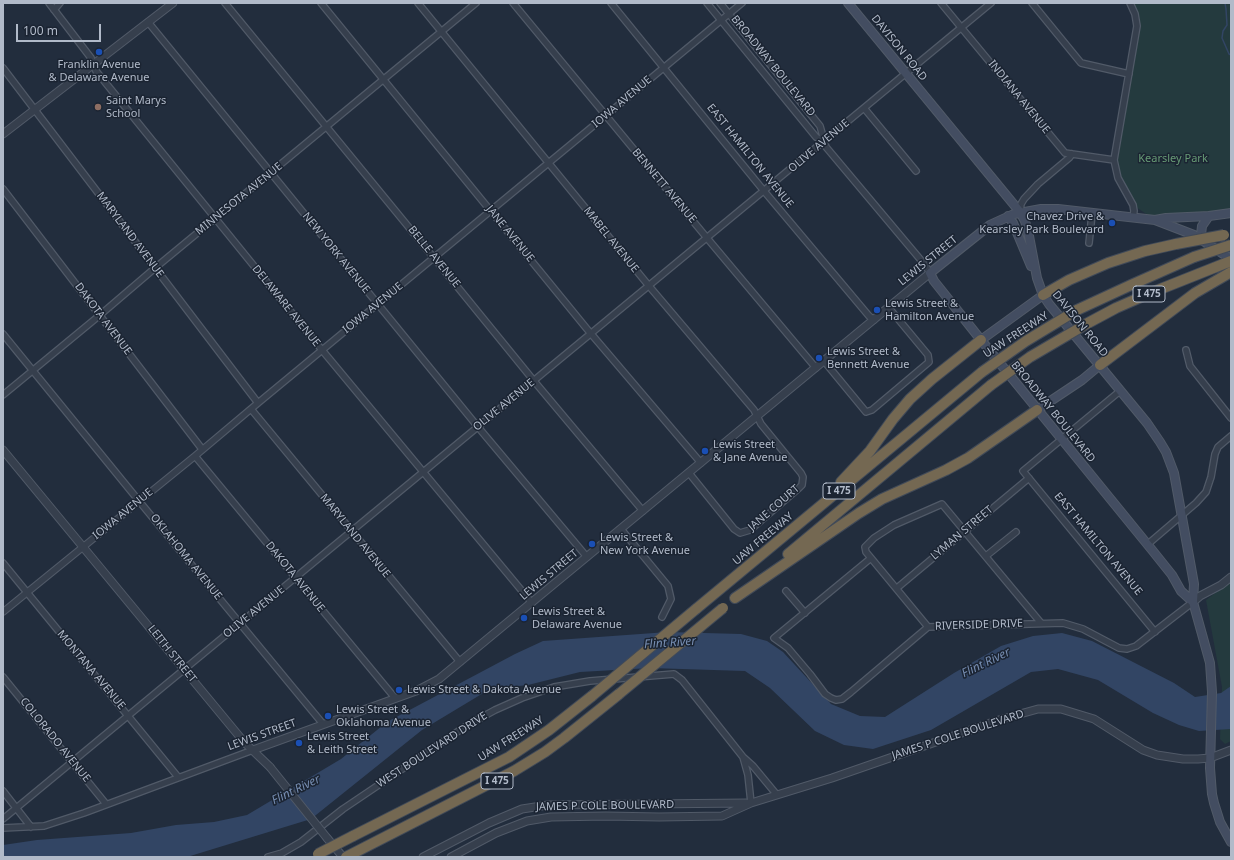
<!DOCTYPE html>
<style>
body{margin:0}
#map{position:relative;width:1234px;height:860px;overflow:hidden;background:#222d3d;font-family:"Noto Sans",sans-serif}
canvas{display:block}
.frame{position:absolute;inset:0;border:4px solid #b1bac9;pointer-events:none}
.scale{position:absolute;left:16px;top:24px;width:85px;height:18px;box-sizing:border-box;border:2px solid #b1bac9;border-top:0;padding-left:5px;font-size:12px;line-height:14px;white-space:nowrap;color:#b1bac9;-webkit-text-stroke:3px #1b2432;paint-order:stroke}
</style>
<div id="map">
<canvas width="1234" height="860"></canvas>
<div class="frame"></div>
<div class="scale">100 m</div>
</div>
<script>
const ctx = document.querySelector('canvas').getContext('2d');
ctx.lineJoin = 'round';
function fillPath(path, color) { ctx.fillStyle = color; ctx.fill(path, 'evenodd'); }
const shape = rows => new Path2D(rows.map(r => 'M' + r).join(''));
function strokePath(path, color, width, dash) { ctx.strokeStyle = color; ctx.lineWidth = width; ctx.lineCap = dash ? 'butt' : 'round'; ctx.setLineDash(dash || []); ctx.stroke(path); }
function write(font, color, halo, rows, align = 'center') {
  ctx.font = font + ' "Noto Sans",sans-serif'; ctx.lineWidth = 3; ctx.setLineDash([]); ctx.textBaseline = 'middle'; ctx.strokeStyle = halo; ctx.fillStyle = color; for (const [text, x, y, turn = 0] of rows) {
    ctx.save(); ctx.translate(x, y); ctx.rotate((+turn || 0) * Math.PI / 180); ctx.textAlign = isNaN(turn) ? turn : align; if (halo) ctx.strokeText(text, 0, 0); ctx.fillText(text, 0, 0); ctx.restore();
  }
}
fillPath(shape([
 [1130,3,1231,3,1231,212,1155,220,1133,205,1114,167,1137,26],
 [1231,581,1231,741,1225,744,1220,739,1222,687,1206,600]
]), '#243a3e');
fillPath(shape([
 [668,632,741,634,767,641,783,652,831,704,860,716,885,717,954,673,1001,646,1033,636,1062,633,1092,641,1174,683,1195,697,1221,693,1231,686,1231,729,1199,731,1179,725,1153,713,1098,680,1058,669,1031,672,931,730,873,749,844,745,815,731,770,688,745,671,650,668,580,672,528,685,490,689,422,730,311,819,187,857,3,857,3,845,37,840,131,833,176,825,214,822,247,815,341,759,387,722,515,654,543,641]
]), '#324564');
strokePath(shape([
 [1225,3,1226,9,1227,25,1223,31,1222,38,1229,54,1231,55]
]), '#324564', 1.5);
const minor = shape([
 [49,3,91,58,96,71,322,350,532,603],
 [225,3,434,258,534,381,643,511],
 [321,3,587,329,701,463],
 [418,3,649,286,754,410,761,424,801,473,803,477,802,485,799,488,750,530,740,533,734,529,689,473],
 [513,3,707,238,816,368],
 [611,3,764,191,869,316,874,320],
 [707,3,816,137,824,142],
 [720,3,820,126,826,147,925,265,930,273],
 [941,3,1065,153,1114,160],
 [1032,3,1081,63,1129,74],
 [1130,3,1135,14,1137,26,1114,160,1118,178,1133,205,1134,211,1133,218],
 [54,10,60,3],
 [148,22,478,427,587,557],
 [3,68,258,403],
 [864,108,916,171],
 [3,189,202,449],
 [1020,212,1021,204,1024,199,1038,184,1069,158,1072,154],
 [1089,243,1092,214],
 [3,334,139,501,323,724],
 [1186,350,1190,366,1231,418],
 [824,361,866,412,872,410,929,362,928,355,889,308],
 [1120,391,1023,471,1155,632],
 [3,395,100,315,155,268,476,3],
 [251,409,460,662],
 [195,456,395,698],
 [621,529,668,586,671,599,662,617],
 [1148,544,1196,503,1206,492,1211,477,1215,454,1218,447,1231,436],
 [986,556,1016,532],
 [871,558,774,638,788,648,810,674,825,694,831,698,836,700,842,699,851,692,928,627,1063,623,1083,629,1119,648,1127,649,1136,646,1193,602],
 [3,563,178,777],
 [897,588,1029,478],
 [786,591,805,613],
 [3,612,195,456,258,403,742,3],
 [928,627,871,558,866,552,865,547,874,538,894,525,942,504,1041,623],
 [3,677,106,804],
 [743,757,753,766,777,795],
 [3,791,31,827],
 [3,819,991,3],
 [3,828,44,826,84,813,253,750],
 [268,857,282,853,301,842,343,809,466,726,495,710,522,698,554,687,590,681,674,674,682,680,743,757,748,775,751,803]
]);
const tertiary = shape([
 [3,134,173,3],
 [3,450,244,742,270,767],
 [1193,602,1200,596,1221,585,1231,577],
 [253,750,416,691,439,679,930,273],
 [327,838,343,857],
 [423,857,489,823,522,809,548,805,746,803],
 [451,857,496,833,527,821,551,817,606,816,659,817,722,816,751,803,832,778,1002,719,1038,709,1061,709,1094,719,1143,750,1157,755,1183,759,1198,759,1210,758,1231,750]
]);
const secondary = shape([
 [848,3,1020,212,1025,221,1029,236,1037,278,1043,295,1049,304,1147,423,1160,442,1166,452,1174,473,1176,484,1194,584,1193,602,1210,663,1212,692,1210,768,1212,794,1214,803,1220,822,1231,842],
 [1008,216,1013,223,1031,266],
 [1155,220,1166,218,1209,216,1231,213],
 [1202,240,1201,235,1202,226,1209,216],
 [981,340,1043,295],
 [1037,410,1082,380,1100,365],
 [1193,602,1181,591,1172,575,1152,550,981,340,934,281,930,273,990,225,1014,214,1041,209,1058,209,1155,220,1194,235,1231,259]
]);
const motorway = shape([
 [1043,295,1069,280,1108,263,1145,251,1176,244],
 [1077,310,1131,285,1194,257],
 [1088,323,1116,308,1148,294,1231,261],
 [1100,365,1195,293,1231,272],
 [841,482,870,451,893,419,910,399,932,379,981,340],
 [788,554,991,385],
 [735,598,859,513,882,499,946,470,968,458,1037,410],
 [696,609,982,372],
 [353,836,509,757,549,730,592,696],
 [346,857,514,771,545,752,564,738,619,694]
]);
strokePath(minor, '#515a68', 8);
strokePath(tertiary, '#515a68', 9);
strokePath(secondary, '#515a68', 10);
strokePath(motorway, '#414a58', 12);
strokePath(minor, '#363f4d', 5.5);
strokePath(tertiary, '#363f4d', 7);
strokePath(secondary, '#434d61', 8);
strokePath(motorway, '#746852', 10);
const tertiaryBridge = shape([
 [270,767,327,838]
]);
const motorwayBridge = shape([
 [1176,244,1224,235],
 [1194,257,1231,245],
 [982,372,1026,341,1077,310],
 [991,385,1030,357,1088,323],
 [619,694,723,608],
 [592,696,696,609],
 [318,854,353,836]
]);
strokePath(tertiaryBridge, '#515a68', 9, []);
strokePath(motorwayBridge, '#414a58', 12, []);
strokePath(tertiaryBridge, '#363f4d', 7);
strokePath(motorwayBridge, '#746852', 10);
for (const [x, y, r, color] of [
 [99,52,4,"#1a4fb4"],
 [98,107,4,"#8d6e63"],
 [1112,223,4,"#1a4fb4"],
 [877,310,4,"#1a4fb4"],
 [819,358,4,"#1a4fb4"],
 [705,451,4,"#1a4fb4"],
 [592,544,4,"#1a4fb4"],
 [524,618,4,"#1a4fb4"],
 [399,690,4,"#1a4fb4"],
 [328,716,4,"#1a4fb4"],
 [299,743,4,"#1a4fb4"]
]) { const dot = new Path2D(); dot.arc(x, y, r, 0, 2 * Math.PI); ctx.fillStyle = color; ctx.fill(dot); strokePath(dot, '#1b2432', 1.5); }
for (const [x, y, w] of [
 [1149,294,32],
 [839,491,32],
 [497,781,32]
]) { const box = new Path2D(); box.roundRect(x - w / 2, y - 8, w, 16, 3); ctx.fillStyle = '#1b2432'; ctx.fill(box); strokePath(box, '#b1bac9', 1); }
write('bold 10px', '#b1bac9', null, [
 ["I 475",1149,294],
 ["I 475",839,491],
 ["I 475",497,781]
]);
write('11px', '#b1bac9', '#1b2432', [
 ["DAVISON ROAD",899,48,51],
 ["BROADWAY BOULEVARD",773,66,51],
 ["INDIANA AVENUE",1019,97,51],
 ["IOWA AVENUE",622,102,-40],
 ["OLIVE AVENUE",819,146,-40],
 ["EAST HAMILTON AVENUE",750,156,51],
 ["BENNETT AVENUE",664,186,50],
 ["MINNESOTA AVENUE",239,199,-39],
 ["JANE AVENUE",510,234,51],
 ["MARYLAND AVENUE",130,235,53],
 ["MABEL AVENUE",611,240,51],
 ["NEW YORK AVENUE",336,253,51],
 ["BELLE AVENUE",434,257,51],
 ["LEWIS STREET",928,261,-39],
 ["DELAWARE AVENUE",286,306,51],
 ["IOWA AVENUE",373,308,-39],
 ["DAKOTA AVENUE",103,319,53],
 ["DAVISON ROAD",1080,324,51],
 ["UAW FREEWAY",1016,335,-33],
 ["OLIVE AVENUE",504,405,-39],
 ["BROADWAY BOULEVARD",1053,412,51],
 ["JANE COURT",774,508,-41],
 ["IOWA AVENUE",123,514,-39],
 ["LYMAN STREET",962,533,-40],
 ["MARYLAND AVENUE",355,536,51],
 ["UAW FREEWAY",763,539,-40],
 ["EAST HAMILTON AVENUE",1098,544,50],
 ["OKLAHOMA AVENUE",186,557,51],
 ["LEWIS STREET",549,575,-40],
 ["DAKOTA AVENUE",295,577,51],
 ["OLIVE AVENUE",254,612,-39],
 ["RIVERSIDE DRIVE",979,625,-2],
 ["LEITH STREET",172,654,51],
 ["MONTANA AVENUE",91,670,50],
 ["LEWIS STREET",262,735,-20],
 ["JAMES P COLE BOULEVARD",958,735,-18],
 ["UAW FREEWAY",511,739,-32],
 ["COLORADO AVENUE",55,740,51],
 ["WEST BOULEVARD DRIVE",432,750,-33],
 ["JAMES P COLE BOULEVARD",605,806,-1]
]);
write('11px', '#b1bac9', '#1b2432', [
 ["Franklin Avenue",99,65,"center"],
 ["& Delaware Avenue",99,78,"center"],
 ["Saint Marys",106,101],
 ["School",106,114],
 ["Chavez Drive &",1104,217,"right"],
 ["Kearsley Park Boulevard",1104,230,"right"],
 ["Lewis Street &",885,304],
 ["Hamilton Avenue",885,317],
 ["Lewis Street &",827,352],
 ["Bennett Avenue",827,365],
 ["Lewis Street",713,445],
 ["& Jane Avenue",713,458],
 ["Lewis Street &",600,538],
 ["New York Avenue",600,551],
 ["Lewis Street &",532,612],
 ["Delaware Avenue",532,625],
 ["Lewis Street & Dakota Avenue",407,690],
 ["Lewis Street &",336,710],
 ["Oklahoma Avenue",336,723],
 ["Lewis Street",307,737],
 ["& Leith Street",307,750]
], 'left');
write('11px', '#679b75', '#1b2432', [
 ["Kearsley Park",1173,159]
]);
write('italic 12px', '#778eb2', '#1b2432', [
 ["Flint River",670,643,-4],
 ["Flint River",986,663,-26],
 ["Flint River",296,790,-26]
]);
</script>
